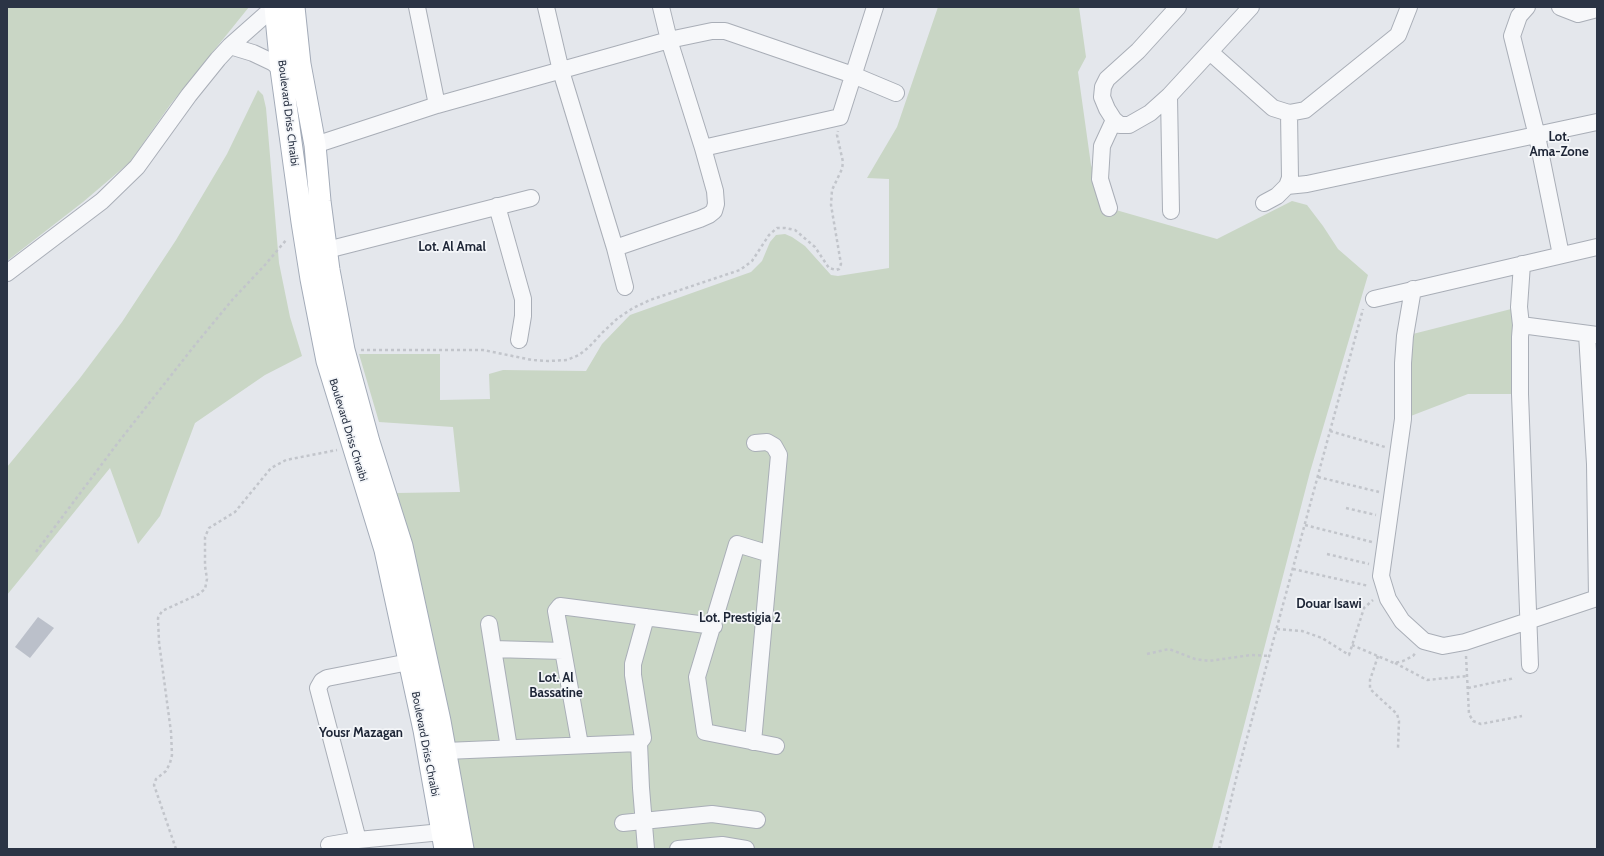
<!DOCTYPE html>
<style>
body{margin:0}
#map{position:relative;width:1604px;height:856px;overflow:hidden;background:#e4e7ec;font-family:Cabin,sans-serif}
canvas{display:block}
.frame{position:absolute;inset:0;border:8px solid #2b3445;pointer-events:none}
</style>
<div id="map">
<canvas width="1604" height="856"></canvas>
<div class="frame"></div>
</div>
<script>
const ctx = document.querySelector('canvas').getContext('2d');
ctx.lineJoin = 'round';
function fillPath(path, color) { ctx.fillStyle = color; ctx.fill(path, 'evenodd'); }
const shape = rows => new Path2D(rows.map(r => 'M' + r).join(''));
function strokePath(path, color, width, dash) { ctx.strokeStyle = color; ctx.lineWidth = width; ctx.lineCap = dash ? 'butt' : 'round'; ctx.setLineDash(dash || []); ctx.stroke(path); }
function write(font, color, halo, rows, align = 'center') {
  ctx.font = font + ' Cabin,sans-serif'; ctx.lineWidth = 3.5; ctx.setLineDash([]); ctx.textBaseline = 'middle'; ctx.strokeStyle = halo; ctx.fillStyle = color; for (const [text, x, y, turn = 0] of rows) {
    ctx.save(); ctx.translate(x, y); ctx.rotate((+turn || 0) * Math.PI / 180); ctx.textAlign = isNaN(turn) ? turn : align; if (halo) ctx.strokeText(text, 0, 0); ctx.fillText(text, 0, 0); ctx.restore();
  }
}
fillPath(shape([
 [7,7,249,7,170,105,130,162,83,202,7,261],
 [938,7,1079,7,1086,57,1078,72,1091,165,1109,208,1217,239,1292,201,1307,205,1323,226,1338,249,1368,275,1310,472,1212,849,469,849,396,493,460,492,453,427,379,422,359,354,440,354,440,400,490,399,489,374,503,370,586,371,602,344,630,315,751,272,762,261,770,242,776,235,785,234,792,237,805,246,831,275,838,276,889,268,889,179,867,178,897,127],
 [258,90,263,95,266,108,279,263,290,317,302,356,265,375,195,423,160,516,138,544,110,468,7,595,7,467,80,378,122,322,176,240,227,154],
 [1519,307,1520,394,1468,394,1403,419,1405,336]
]), '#c9d6c5');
fillPath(shape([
 [38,617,54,628,30,658,15,647]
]), '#bbc0ca');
const minor = shape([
 [417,7,437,105],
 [546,7,561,71,615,248,625,287],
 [1178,7,1138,51,1107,79,1103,87,1102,97,1107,109,1114,120,1120,125,1129,125,1150,113,1169,96,1251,7],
 [1527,7,1519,16,1512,36,1537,136,1561,255],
 [1560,7,1578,14,1597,9],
 [230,46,253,53,272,62,281,69],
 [1210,52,1273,108,1289,113,1305,110,1398,35,1409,7],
 [1169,96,1171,211],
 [315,145,437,105,669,40,712,31,725,31,853,75,896,93],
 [703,148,840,117,875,7],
 [1287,186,1307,184,1597,122],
 [1264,203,1277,196,1287,186,1290,178,1289,113],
 [497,206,523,299,523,316,519,340],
 [1109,208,1100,179,1102,146,1114,120],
 [615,248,700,219,709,215,714,211,716,204,715,191,703,148,669,40,661,7],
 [327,250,531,198],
 [1522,264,1519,307,1521,325,1520,337,1520,394,1530,665],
 [7,273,102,201,137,167,189,95,218,59,230,46,274,7],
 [1413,289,1405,336,1403,363,1403,419,1381,576,1388,599,1402,621,1424,641,1443,646,1465,642,1597,598],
 [1374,299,1597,247],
 [1521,325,1597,335],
 [1587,334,1595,464,1597,598],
 [770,554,737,544,697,677,705,732,776,746],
 [489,624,509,748],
 [493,649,563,651],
 [753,742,779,455,774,446,767,442,755,443],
 [639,743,641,788,646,849],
 [580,745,556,611,560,606,714,626],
 [445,751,639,743,643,738,633,675,633,664,646,617],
 [623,823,712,814,757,820],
 [358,840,318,688,322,681,327,678,409,662],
 [329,845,358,840,442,832],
 [678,849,722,845,746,849]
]);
const major = shape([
 [275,7,281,69,302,222,311,279,327,361,385,550,424,730,445,849],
 [294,7,300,64,315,145,320,201,329,270,344,350,369,442,402,546,440,721,463,849]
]);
strokePath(minor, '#a9aeb7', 18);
strokePath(major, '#a3abb8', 23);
strokePath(shape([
 [361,350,483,350,532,360,548,361,567,360,579,355,589,347,603,332,618,318,633,308,650,300,740,270,752,261,769,235,777,228,785,228,795,230,815,247,829,268,836,270,839,269,841,264,831,205,832,190,842,169,843,162,837,135,838,131],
 [1330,431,1385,447],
 [1318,477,1379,492],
 [1346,508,1376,515],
 [1305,525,1372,542],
 [36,552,117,444,195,345,233,299,264,266,287,239],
 [1327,554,1369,564],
 [1293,569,1369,586],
 [1277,629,1302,631,1322,638,1349,655,1364,608,1373,600],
 [1352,645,1394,663,1403,661,1413,656,1416,652],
 [1147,654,1169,649,1195,659,1209,661,1251,655,1270,656],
 [1378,656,1370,680,1370,689,1397,714,1399,721,1398,748],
 [1466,656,1469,714,1473,721,1481,724,1522,716],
 [1395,663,1427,680,1467,676],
 [1468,688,1515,678],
 [176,849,154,785,156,779,166,771,170,763,172,755,171,732,159,642,158,618,162,611,199,594,205,589,207,579,205,566,205,537,209,528,235,512,271,468,286,460,337,450],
 [1219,849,1238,771,1363,309]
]), '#c2c5cb', 2.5, [3, 3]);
strokePath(minor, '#f7f8fa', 16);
strokePath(major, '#fff', 21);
write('11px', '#2b3445', '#f4f6f9', [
 ["Boulevard Driss Chraibi",288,113,83],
 ["Boulevard Driss Chraibi",348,430,73],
 ["Boulevard Driss Chraibi",425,744,79]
]);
write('bold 13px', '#1d2536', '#f4f6f9', [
 ["Lot.",1559,137],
 ["Ama-Zone",1559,152],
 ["Lot. Al Amal",452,247],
 ["Douar Isawi",1329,604],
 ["Lot. Prestigia 2",740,618],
 ["Lot. Al",556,678],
 ["Bassatine",556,693],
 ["Yousr Mazagan",361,733]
]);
</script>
